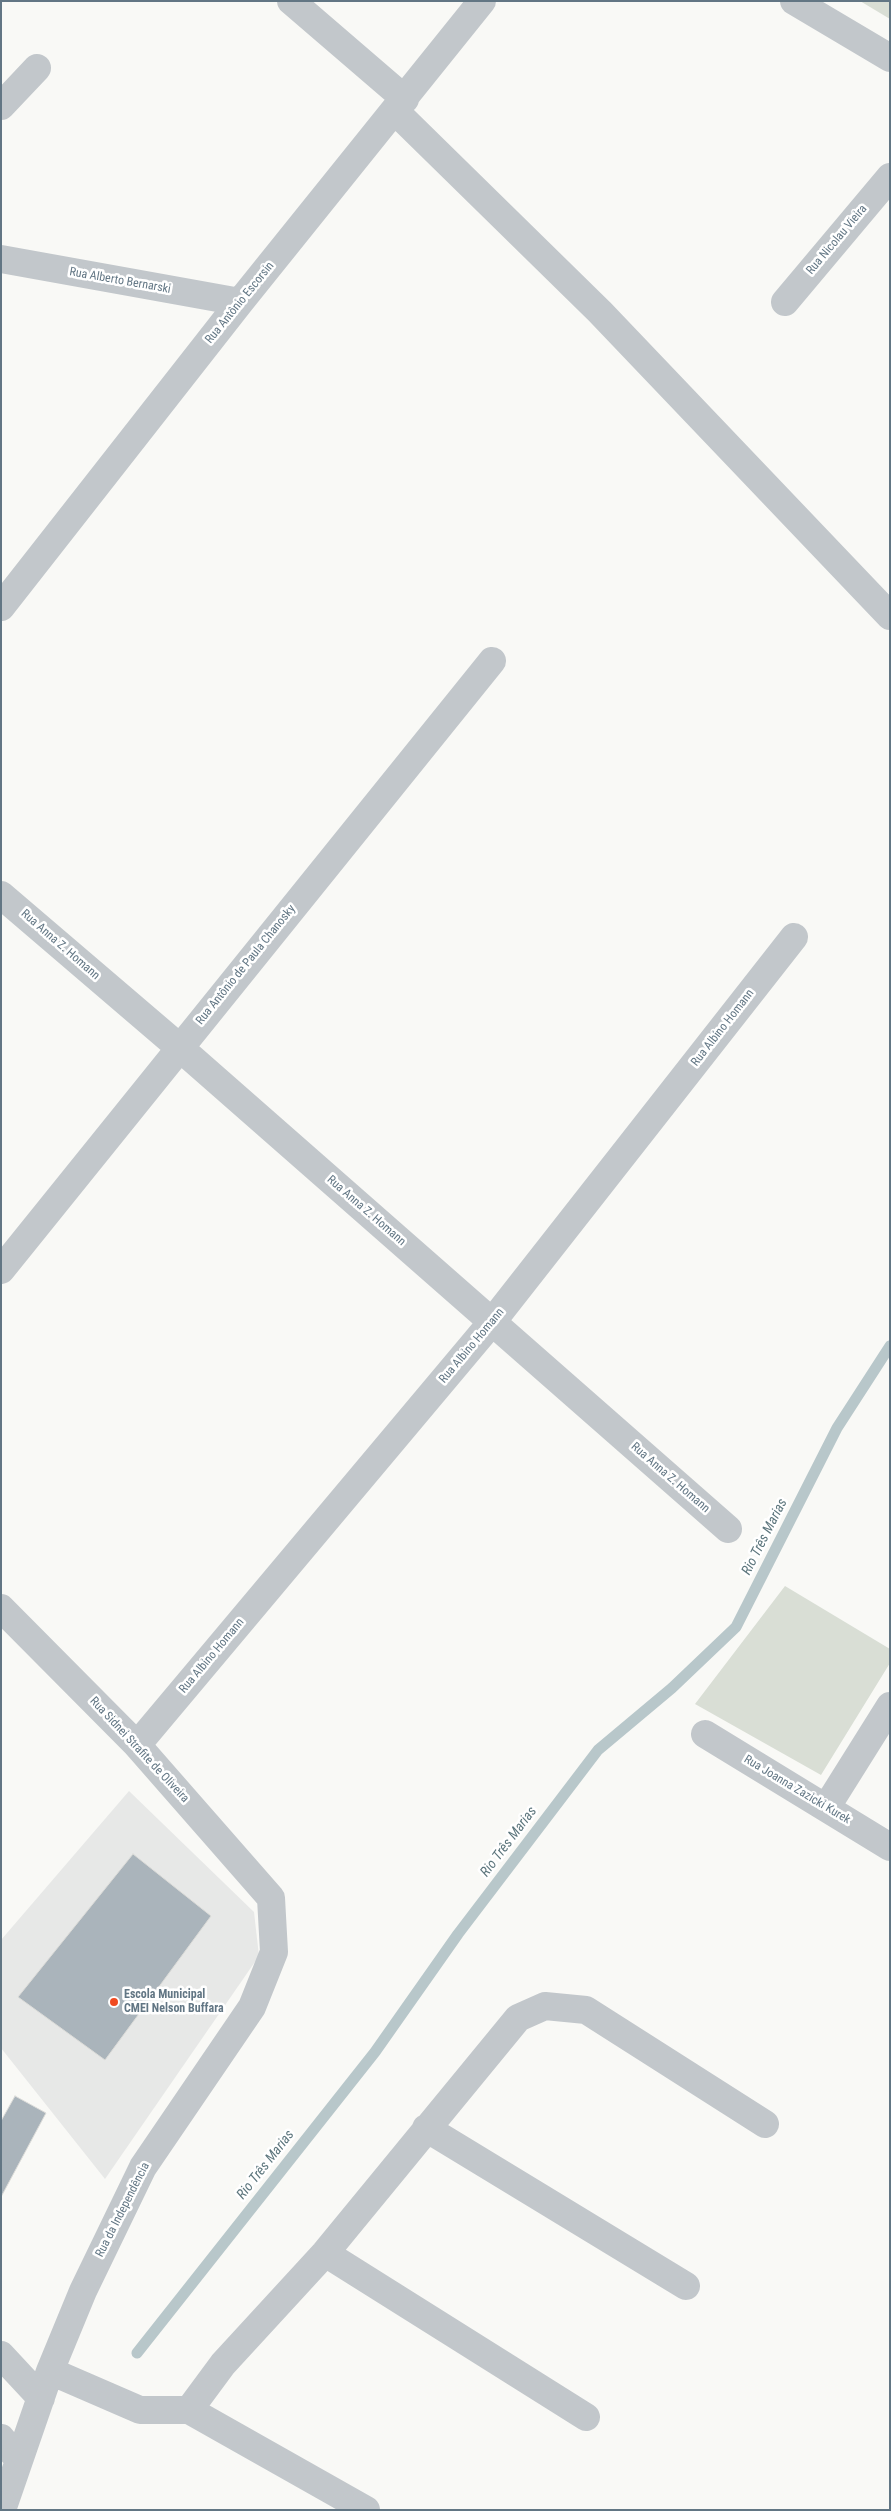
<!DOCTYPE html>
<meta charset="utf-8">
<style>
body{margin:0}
#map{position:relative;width:891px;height:2511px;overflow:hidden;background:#f9f9f6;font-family:"Roboto Condensed",sans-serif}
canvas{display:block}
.frame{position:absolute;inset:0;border:2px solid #627684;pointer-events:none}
</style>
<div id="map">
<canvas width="891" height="2511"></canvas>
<div class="frame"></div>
</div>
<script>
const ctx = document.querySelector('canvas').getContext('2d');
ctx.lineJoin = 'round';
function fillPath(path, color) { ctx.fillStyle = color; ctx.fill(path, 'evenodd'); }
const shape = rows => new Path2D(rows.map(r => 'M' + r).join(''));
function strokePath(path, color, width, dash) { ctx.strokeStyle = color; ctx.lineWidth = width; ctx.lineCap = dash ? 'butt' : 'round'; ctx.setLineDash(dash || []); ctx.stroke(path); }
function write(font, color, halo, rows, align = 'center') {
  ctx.font = font + ' "Roboto Condensed",sans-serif'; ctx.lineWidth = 5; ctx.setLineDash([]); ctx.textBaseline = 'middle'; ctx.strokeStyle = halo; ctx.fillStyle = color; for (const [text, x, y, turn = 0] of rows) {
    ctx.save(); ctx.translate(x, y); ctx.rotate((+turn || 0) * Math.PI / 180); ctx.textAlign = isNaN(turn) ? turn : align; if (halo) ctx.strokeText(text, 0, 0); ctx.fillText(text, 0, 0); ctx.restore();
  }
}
fillPath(shape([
 [129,1791,254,1912,259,1956,105,2179,1,2048,1,1940]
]), '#e7e8e7');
fillPath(shape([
 [860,1,890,1,890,19],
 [785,1586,890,1649,890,1663,821,1775,695,1704]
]), '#d9ded5');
strokePath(shape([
 [137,2353,375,2052,458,1934,598,1750,672,1688,736,1627,837,1428,890,1346]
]), '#b8c7ca', 11);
const building = shape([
 [133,1854,211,1916,105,2060,18,1997,133,1854],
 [15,2096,46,2113,1,2197,1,2121,15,2096]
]);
fillPath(building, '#aab4bb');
strokePath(building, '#dbdbd8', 1);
strokePath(shape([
 [291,1,405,99],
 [794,1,890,58],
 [1,106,37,68],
 [395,111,600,312,890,616],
 [1,259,240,302],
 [785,302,890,177],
 [1,607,240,302,482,1],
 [1,895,180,1048,728,1529],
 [1,1270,492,661],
 [1,1608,137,1745,271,1898,274,1952,252,2007,143,2167,83,2291,50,2371,2,2510],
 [705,1734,890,1847],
 [137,1745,492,1322,794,937],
 [826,1808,890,1706],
 [426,2128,686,2286],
 [325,2253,586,2417],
 [1,2355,41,2398],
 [50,2371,140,2410,189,2410,223,2364,325,2253,518,2018,545,2006,586,2010,765,2124],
 [189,2410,366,2510],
 [1,2438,19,2460]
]), '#c2c7cb', 28);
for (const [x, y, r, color] of [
 [114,2002,5,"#f04a20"]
]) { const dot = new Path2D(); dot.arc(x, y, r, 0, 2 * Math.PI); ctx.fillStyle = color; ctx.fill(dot); strokePath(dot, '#fff', 2); }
write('12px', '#627684', '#fff', [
 ["Rua Nicolau Vieira",837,240,-50],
 ["Rua Alberto Bernarski",120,281,10],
 ["Rua Antônio Escorsin",240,303,-51],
 ["Rua Anna Z. Homann",60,945,41],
 ["Rua Antônio de Paula Chanosky",246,965,-51],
 ["Rua Albino Homann",723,1028,-52],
 ["Rua Anna Z. Homann",366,1211,41],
 ["Rua Albino Homann",472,1346,-50],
 ["Rua Anna Z. Homann",670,1478,41],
 ["Rua Albino Homann",212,1656,-50],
 ["Rua Sidnei Strafite de Oliveira",139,1750,47],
 ["Rua Joanna Zazicki Kurek",797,1790,31],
 ["Rua da Independência",123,2210,-63]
]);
write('bold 12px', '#627684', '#fff', [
 ["Escola Municipal",124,1995],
 ["CMEI Nelson Buffara",124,2009]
], 'left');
write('italic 14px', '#5d767d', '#fff', [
 ["Rio Três Marias",765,1537,-63],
 ["Rio Três Marias",509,1842,-53],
 ["Rio Três Marias",266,2165,-52]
]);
</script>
